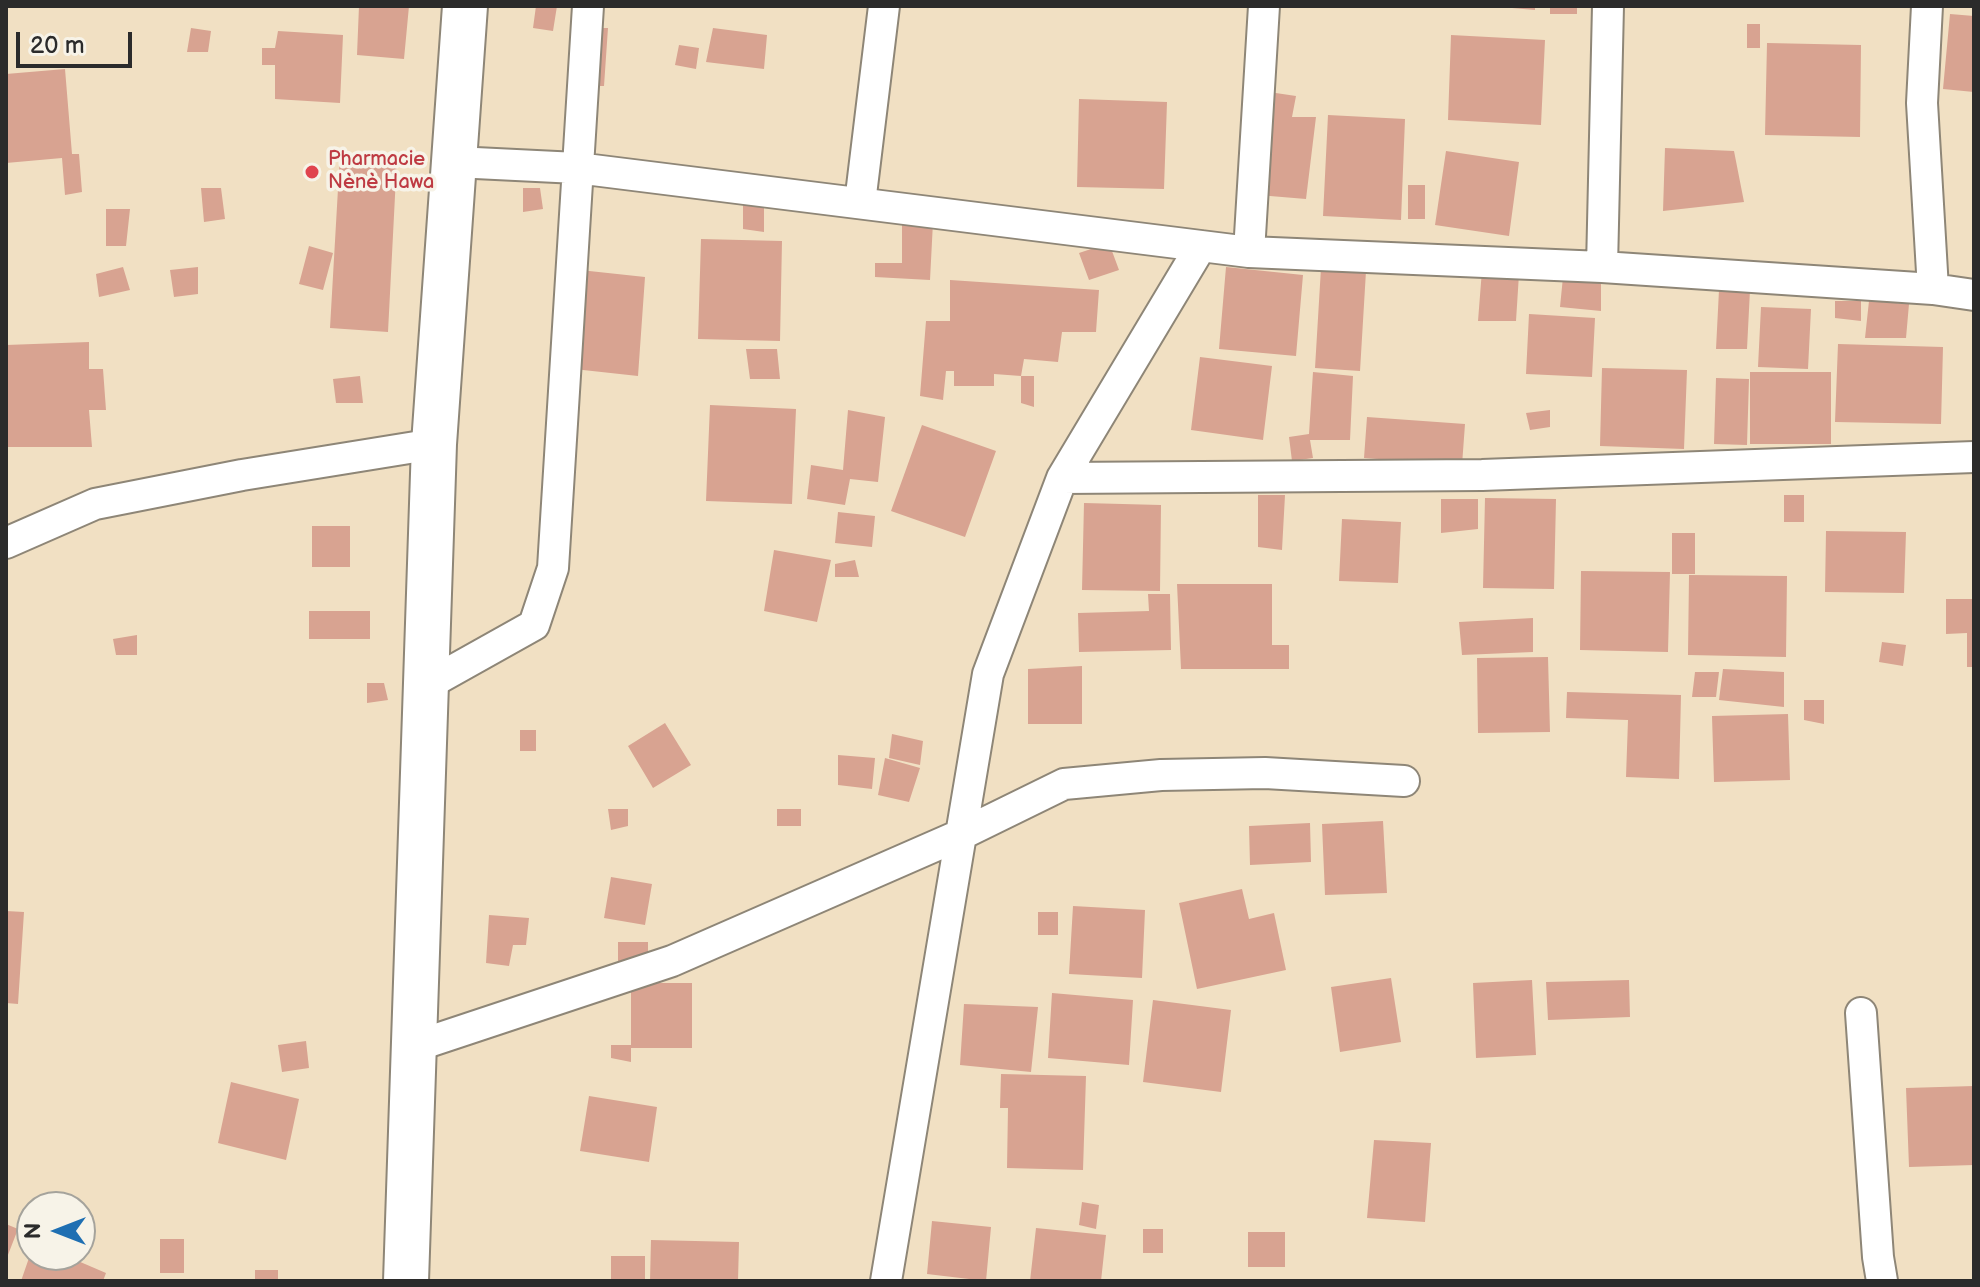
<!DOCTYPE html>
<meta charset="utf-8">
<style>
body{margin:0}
#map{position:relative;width:1980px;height:1287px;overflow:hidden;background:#f1e0c3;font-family:"Balsamiq Sans",sans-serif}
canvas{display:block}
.frame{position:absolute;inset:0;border:8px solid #2b2b2b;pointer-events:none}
.north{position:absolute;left:16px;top:1191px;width:80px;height:80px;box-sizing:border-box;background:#f7f3e8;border:2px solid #a5a39c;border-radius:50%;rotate:270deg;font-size:22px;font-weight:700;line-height:32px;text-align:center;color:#2b2b2b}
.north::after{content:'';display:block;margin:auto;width:28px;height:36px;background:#1f6fb2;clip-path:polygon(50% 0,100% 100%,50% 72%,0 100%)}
.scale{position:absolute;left:16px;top:32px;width:116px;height:36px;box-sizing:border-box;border:4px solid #2b2b2b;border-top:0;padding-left:10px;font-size:24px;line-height:28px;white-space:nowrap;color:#2b2b2b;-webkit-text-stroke:6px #f7f3e8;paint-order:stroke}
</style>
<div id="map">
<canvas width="1980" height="1287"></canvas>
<div class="frame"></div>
<div class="north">N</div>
<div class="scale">20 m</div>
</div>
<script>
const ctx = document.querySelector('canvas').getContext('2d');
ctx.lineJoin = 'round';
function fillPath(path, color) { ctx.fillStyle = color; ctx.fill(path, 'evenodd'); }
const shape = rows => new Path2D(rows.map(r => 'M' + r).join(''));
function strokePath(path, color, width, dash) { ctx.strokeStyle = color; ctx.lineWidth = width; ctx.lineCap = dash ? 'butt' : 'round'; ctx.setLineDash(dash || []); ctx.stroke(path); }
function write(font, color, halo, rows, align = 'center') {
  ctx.font = font + ' "Balsamiq Sans",sans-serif'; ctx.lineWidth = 7; ctx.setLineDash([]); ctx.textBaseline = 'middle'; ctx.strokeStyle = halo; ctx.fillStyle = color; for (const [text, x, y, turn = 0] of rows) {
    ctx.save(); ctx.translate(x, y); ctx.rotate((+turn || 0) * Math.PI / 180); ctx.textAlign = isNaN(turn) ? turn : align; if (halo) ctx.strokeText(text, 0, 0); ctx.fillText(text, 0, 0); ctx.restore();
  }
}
fillPath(shape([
 [359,6,409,6,404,59,357,55],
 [536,6,557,6,553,31,533,28],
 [1512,6,1535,6,1535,10,1512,8],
 [1550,6,1577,6,1577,14,1550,14],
 [1950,14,1974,16,1974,92,1943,89],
 [1747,24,1760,24,1760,48,1747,48],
 [191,28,211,31,208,52,187,52],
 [587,28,608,28,604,86,584,86],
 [713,28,767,35,764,69,706,62],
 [278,31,343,35,340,103,275,99,275,65,262,65,262,48,275,48],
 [1451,35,1545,40,1541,125,1448,120],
 [1767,43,1861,45,1860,137,1765,135],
 [679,45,699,48,696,69,675,65],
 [65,69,72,154,79,154,82,192,65,195,62,158,6,163,6,74],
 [1269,92,1296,96,1292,117,1316,117,1306,199,1258,195],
 [1079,99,1167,102,1164,189,1077,187],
 [1328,115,1405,119,1401,220,1323,216],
 [1665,148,1734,151,1744,202,1663,211],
 [1446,151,1519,162,1509,236,1435,225],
 [340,154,397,157,388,332,330,328],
 [1408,185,1425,185,1425,219,1408,219],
 [201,188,221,188,225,219,204,222],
 [523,188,540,188,543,209,523,212],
 [743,199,764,199,764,232,743,229],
 [106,209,130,209,126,246,106,246],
 [902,222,933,222,930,280,875,277,875,263,902,263],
 [701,239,782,241,780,341,698,339],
 [1109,243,1119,270,1089,280,1079,253],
 [309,246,333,253,323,290,299,284],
 [123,267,130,290,99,297,96,274],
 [198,267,198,294,174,297,170,270],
 [1226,267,1303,275,1296,356,1219,349],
 [1321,268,1366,271,1360,371,1315,368],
 [580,270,645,277,638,376,574,369],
 [1482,270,1519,274,1516,321,1478,321],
 [1563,277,1601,280,1601,311,1560,307],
 [950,280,1099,290,1096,332,1062,332,1058,362,1024,359,1021,376,994,374,994,386,954,386,954,371,946,371,943,400,920,396,926,321,950,321],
 [1719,290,1750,290,1747,349,1716,349],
 [1835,301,1861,301,1861,321,1835,318],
 [1869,301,1909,304,1906,338,1865,338],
 [1761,307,1811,309,1808,369,1758,367],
 [1529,314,1595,318,1592,377,1526,374],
 [89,342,89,369,103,369,106,410,89,410,92,447,6,447,6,345],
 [1838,344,1943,347,1941,424,1835,422],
 [746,349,777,349,780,379,750,379],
 [1200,357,1272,366,1263,440,1191,430],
 [1602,368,1687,370,1684,449,1600,446],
 [1313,372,1353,376,1350,440,1310,440,1313,458,1292,461,1289,437,1309,434],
 [1750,372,1831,372,1831,444,1750,444],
 [360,376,363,403,336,403,333,379],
 [1021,376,1034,376,1034,407,1021,403],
 [1716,378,1749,379,1747,445,1714,444],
 [710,405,796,409,792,504,706,501],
 [848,410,885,417,878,482,850,479,845,505,807,499,811,465,843,470],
 [1550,410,1550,427,1530,430,1526,413],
 [1367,417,1465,424,1462,465,1364,458],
 [922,425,996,451,965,537,891,511],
 [1258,495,1285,495,1282,550,1258,547],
 [1784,495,1804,495,1804,522,1784,522],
 [1485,498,1556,499,1554,589,1483,588],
 [1441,499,1478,499,1478,529,1441,533],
 [1084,503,1161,505,1160,591,1082,590],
 [838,512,875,516,872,547,835,543],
 [1342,519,1401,522,1398,583,1339,581],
 [312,526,350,526,350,567,312,567],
 [1826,531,1906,532,1904,593,1825,592],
 [1672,533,1695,533,1695,574,1672,574],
 [774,550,831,560,817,622,764,611],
 [855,560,859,577,835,577,835,564],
 [1581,571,1670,572,1668,652,1580,650],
 [1689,575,1787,576,1786,657,1688,655],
 [1177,584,1272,584,1272,645,1289,645,1289,669,1181,669],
 [1148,594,1170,594,1171,650,1079,652,1078,613,1149,611],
 [1946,599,1974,599,1974,667,1967,667,1967,633,1946,634],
 [309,611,370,611,370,639,309,639],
 [1533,618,1533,652,1462,655,1459,622],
 [137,635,137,655,116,655,113,639],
 [1882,642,1906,645,1903,666,1879,662],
 [1548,657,1550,732,1478,733,1477,658],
 [1082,666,1082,724,1028,724,1028,669],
 [1723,669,1784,672,1784,707,1719,700],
 [1695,672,1719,672,1716,697,1692,697],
 [367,683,384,683,388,700,367,703],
 [1567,692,1681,695,1679,779,1626,777,1628,720,1566,718],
 [1804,700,1824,700,1824,724,1804,720],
 [1788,714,1790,780,1714,782,1712,716],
 [665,723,691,765,653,788,628,746],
 [520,730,536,730,536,751,520,751],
 [892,734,923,741,920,765,889,758],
 [838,755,875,758,872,789,838,785],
 [885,758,920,768,909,802,878,795],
 [608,809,628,809,628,826,611,830],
 [777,809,801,809,801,826,777,826],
 [1383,821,1387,893,1325,895,1322,824],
 [1310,823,1311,862,1250,865,1249,826],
 [611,877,652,884,645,925,604,918],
 [1242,889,1249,919,1274,913,1286,970,1197,989,1179,903],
 [1073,906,1145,910,1142,978,1069,974],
 [6,911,24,912,18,1004,6,1003],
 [1038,912,1058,912,1058,935,1038,935],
 [489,915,529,918,526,945,513,945,509,966,486,963],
 [618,942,648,942,648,966,618,970],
 [1391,978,1401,1042,1340,1052,1331,987],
 [1532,980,1536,1055,1476,1058,1473,983],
 [1629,980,1630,1017,1548,1020,1546,982],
 [631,983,692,983,692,1048,631,1048,631,1062,611,1058,611,1045,631,1045],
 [1052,993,1133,1000,1129,1065,1048,1058],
 [1153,1000,1231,1010,1221,1092,1143,1082],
 [964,1004,1038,1007,1031,1072,960,1065],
 [306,1041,309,1068,282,1072,278,1045],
 [1001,1074,1086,1076,1083,1170,1007,1168,1008,1108,1000,1108],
 [231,1082,299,1099,286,1160,218,1143],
 [1974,1086,1974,1165,1909,1167,1906,1088],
 [589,1096,657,1107,649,1162,580,1151],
 [1374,1140,1431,1143,1425,1222,1367,1218],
 [1082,1202,1099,1205,1096,1229,1079,1225],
 [932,1221,991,1227,986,1281,927,1274],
 [6,1224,18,1229,6,1260],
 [1036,1228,1106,1235,1101,1281,1030,1281],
 [1143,1229,1163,1229,1163,1253,1143,1253],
 [1248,1232,1285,1232,1285,1267,1248,1267],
 [160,1239,184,1239,184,1273,160,1273],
 [651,1240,739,1242,738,1281,650,1281],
 [30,1255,64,1255,106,1273,103,1281,21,1281],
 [611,1256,645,1256,645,1281,611,1281],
 [255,1270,278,1270,278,1281,255,1281]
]), '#d8a391');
const minor = shape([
 [1927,6,1922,103,1933,289],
 [455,162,577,168,1249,252,1602,267,1933,289,1974,295],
 [860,203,884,6],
 [1249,252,1264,6],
 [1602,267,1608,6],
 [1062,478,1482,475,1974,457],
 [6,543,95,504,242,475,434,444],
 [425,686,534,625,553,568,588,6],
 [1861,1013,1878,1257,1882,1281],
 [416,1046,672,961,960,835,1064,784,1161,775,1265,773,1404,781],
 [886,1281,988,674,1062,478,1201,246]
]);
const trunk = shape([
 [406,1281,434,444,465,6]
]);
strokePath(minor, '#8e8677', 34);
strokePath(trunk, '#8e8677', 48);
strokePath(minor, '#fff', 30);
strokePath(trunk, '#fff', 44);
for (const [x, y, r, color] of [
 [312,172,8,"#e0444e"]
]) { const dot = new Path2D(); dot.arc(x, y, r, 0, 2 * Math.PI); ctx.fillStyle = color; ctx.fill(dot); strokePath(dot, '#f7f3e8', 3); }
write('20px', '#be3a42', '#f7f3e8', [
 ["Pharmacie",328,160],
 ["Nènè Hawa",328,183]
], 'left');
</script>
